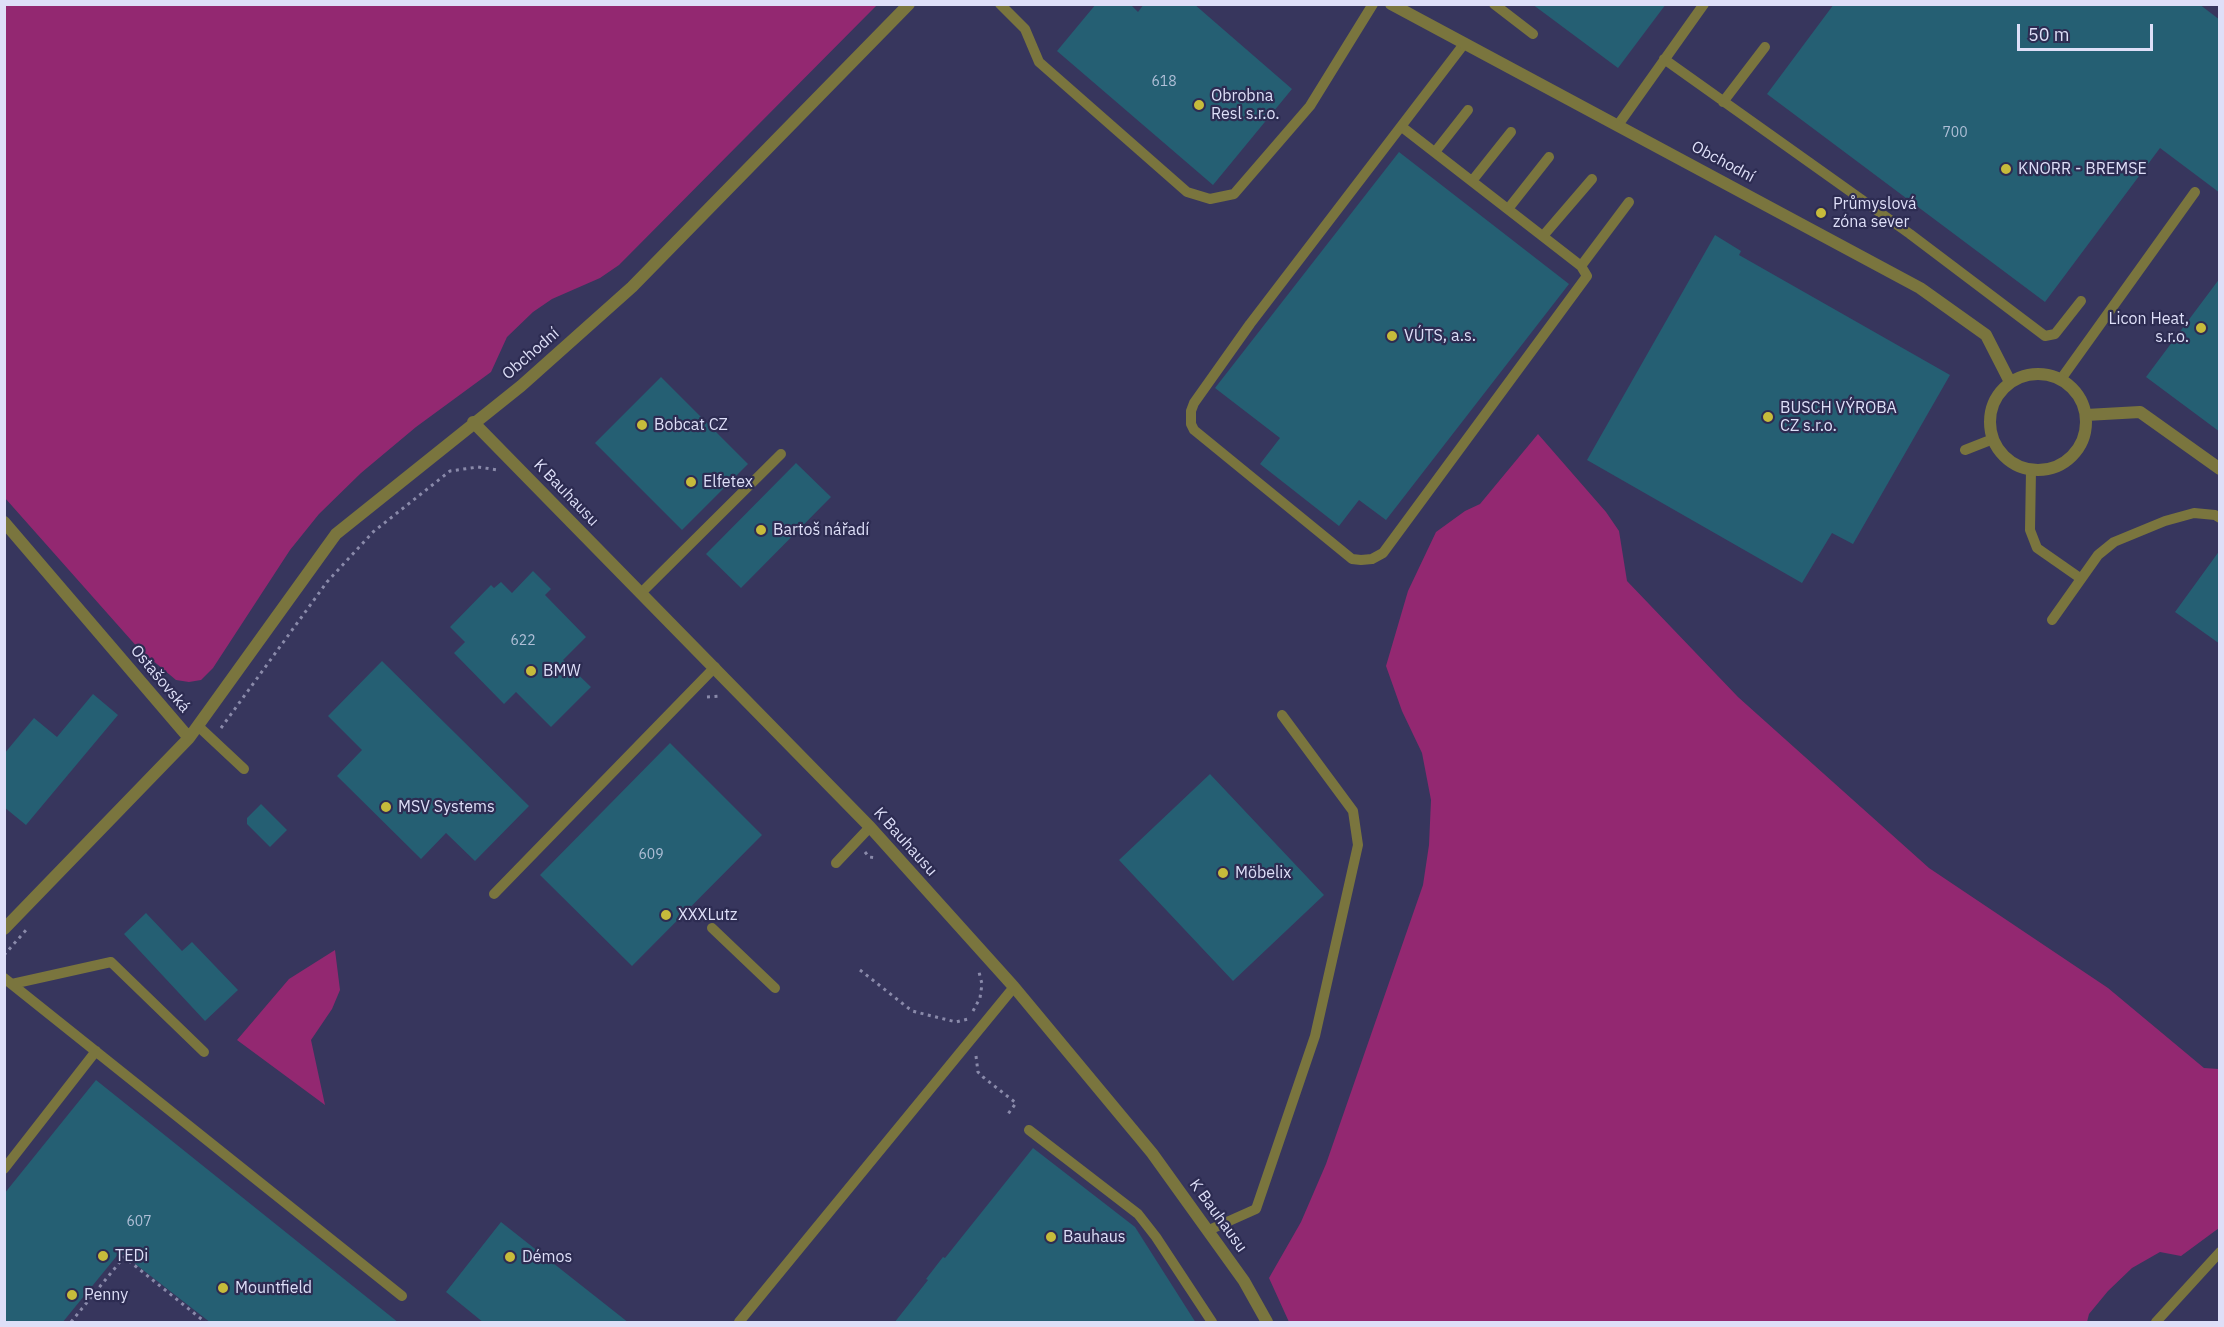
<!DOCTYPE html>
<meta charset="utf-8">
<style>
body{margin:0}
#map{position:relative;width:2224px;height:1327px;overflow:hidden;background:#37365d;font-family:"IBM Plex Sans",sans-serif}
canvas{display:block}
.frame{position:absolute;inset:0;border:6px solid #dedff8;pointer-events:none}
.scale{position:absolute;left:2017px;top:24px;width:136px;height:27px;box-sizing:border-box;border:3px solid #dedff8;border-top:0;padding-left:8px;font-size:18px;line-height:21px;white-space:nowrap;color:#dedff8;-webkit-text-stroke:4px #2d2c52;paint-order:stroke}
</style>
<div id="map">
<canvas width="2224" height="1327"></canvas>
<div class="frame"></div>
<div class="scale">50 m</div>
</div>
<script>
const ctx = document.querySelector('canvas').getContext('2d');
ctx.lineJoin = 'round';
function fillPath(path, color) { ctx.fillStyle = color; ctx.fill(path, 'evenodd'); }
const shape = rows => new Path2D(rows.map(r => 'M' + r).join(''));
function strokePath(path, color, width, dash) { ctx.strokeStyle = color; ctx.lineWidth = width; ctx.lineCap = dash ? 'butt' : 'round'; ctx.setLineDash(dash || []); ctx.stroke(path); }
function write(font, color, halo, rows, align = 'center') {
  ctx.font = font + ' "IBM Plex Sans",sans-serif'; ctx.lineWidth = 4.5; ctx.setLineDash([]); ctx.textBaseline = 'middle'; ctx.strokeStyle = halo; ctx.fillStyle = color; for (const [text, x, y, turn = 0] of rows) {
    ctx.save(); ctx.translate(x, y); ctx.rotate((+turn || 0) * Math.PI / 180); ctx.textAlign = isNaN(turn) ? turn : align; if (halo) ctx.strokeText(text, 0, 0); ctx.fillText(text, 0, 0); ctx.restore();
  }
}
fillPath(shape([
 [4,5,5,4,877,5,619,265,600,278,552,299,533,312,507,337,491,372,416,427,361,473,319,514,290,550,213,668,201,680,189,682,176,680,139,649,5,498],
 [1538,434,1606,512,1619,531,1627,581,1738,697,1929,868,2108,988,2204,1068,2219,1069,2219,1228,2181,1256,2160,1252,2132,1268,2108,1291,2089,1314,2087,1322,1289,1322,1269,1278,1301,1222,1326,1164,1423,885,1429,845,1431,800,1422,753,1402,711,1386,666,1408,591,1436,532,1465,511,1480,504],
 [335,950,340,990,332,1009,311,1040,325,1105,237,1040,289,979]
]), '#932871');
fillPath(shape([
 [1096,4,1130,4,1138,12,1144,4,1194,4,1292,89,1213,185,1057,51],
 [1532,4,1666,4,1618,68],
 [1834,4,2199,4,2220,20,2220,193,2160,148,2045,302,1767,94],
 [1399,152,1569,284,1386,520,1359,500,1339,526,1260,464,1280,438,1215,388],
 [1715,235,1741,251,1739,255,1950,375,1853,544,1832,533,1802,583,1587,460],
 [2220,278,2220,432,2146,377],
 [661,377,748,464,682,530,595,443],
 [796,463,831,497,741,588,706,554],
 [2220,550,2220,644,2175,612],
 [533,571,551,589,545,595,586,637,563,660,591,687,551,727,516,692,504,704,454,653,465,642,450,627,491,585,494,588,501,582,512,593],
 [382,661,529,806,475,861,446,833,421,859,337,776,362,750,328,716],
 [93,694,118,715,26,825,4,807,4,754,34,718,57,737],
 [670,743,762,835,632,966,540,875],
 [1210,774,1324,895,1233,981,1119,860],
 [261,804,287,830,270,847,247,824,247,818],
 [146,913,182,951,192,942,238,990,205,1021,124,934],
 [96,1080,399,1323,211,1323,120,1252,62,1323,4,1323,4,1194],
 [1033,1148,1135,1227,1196,1323,894,1323,928,1280,926,1279,943,1257,945,1258],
 [501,1222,629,1323,484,1323,446,1292]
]), '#255f73');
strokePath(shape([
 [707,697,721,696],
 [221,728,327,582,373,532,450,471,478,467,498,470],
 [865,852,869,857,877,858],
 [4,955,27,929],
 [860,970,912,1011,956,1022,968,1019],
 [973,1011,980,998,982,984,979,972],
 [976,1056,978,1072,983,1077,1016,1103,1008,1114],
 [71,1322,124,1257,205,1322]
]), '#8a8aaa', 3, [3, 4.5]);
strokePath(shape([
 [1000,4,1025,29,1039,62,1187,192,1210,199,1234,194,1310,106,1373,4],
 [1494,4,1533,34],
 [1664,59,1910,234,2045,336,2055,334,2081,301],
 [1723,102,1765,47],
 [1618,125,1704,4],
 [1402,127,1581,266,1587,276,1383,553,1372,559,1361,560,1352,559,1194,430,1191,424,1191,411,1194,403,1250,324,1464,44],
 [1435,152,1468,110],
 [1472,181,1511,132],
 [1508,209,1549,157],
 [1543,236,1592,179],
 [1581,266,1629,202],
 [2061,379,2195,192],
 [1965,450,1993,439],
 [2031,470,2030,530,2037,548,2080,578],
 [641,593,781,454],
 [2052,620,2098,555,2114,542,2165,521,2194,513,2215,515,2220,518],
 [198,726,244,769],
 [836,863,870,827],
 [494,894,715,667],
 [712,928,775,988],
 [4,978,402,1296],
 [12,984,111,962,204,1052],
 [1029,1130,1138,1214,1156,1237,1212,1322],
 [4,1169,96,1051],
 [1209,1230,1256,1209,1315,1036,1358,845,1353,811,1282,715],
 [739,1322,1014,987],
 [2156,1322,2220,1252]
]), '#7a753e', 10);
strokePath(shape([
 [1391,4,1920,288,1986,335,2010,382],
 '1990 422a48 48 0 1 1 96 0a48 48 0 1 1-96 0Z',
 [2086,415,2140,412,2220,469],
 [473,422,870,827,1014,987,1152,1153,1244,1281,1267,1322],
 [4,522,189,738],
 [4,929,189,738,336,534,521,386,632,287,909,4]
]), '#7a753e', 12);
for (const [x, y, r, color] of [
 [1199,105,6,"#c7bb3b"],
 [2006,169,6,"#c7bb3b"],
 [1821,213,6,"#c7bb3b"],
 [2201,328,6,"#c7bb3b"],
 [1392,336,6,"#c7bb3b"],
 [1768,417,6,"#c7bb3b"],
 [642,425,6,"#c7bb3b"],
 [691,482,6,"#c7bb3b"],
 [761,530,6,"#c7bb3b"],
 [531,671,6,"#c7bb3b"],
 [386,807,6,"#c7bb3b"],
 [1223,873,6,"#c7bb3b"],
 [666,915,6,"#c7bb3b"],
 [1051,1237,6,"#c7bb3b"],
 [103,1256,6,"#c7bb3b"],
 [510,1257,6,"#c7bb3b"],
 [223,1288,6,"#c7bb3b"],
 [72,1295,6,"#c7bb3b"]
]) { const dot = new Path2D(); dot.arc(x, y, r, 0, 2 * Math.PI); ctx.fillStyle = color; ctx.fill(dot); strokePath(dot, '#2d2c52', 2); }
write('14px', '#b0bfd7', null, [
 ["618",1164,82],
 ["700",1955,133],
 ["622",523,641],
 ["609",651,855],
 ["607",139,1222]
]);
write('16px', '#dedff8', '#2d2c52', [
 ["Obrobna",1211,96],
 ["Resl s.r.o.",1211,114],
 ["KNORR - BREMSE",2018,169],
 ["Průmyslová",1833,204],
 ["zóna sever",1833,222],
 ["Licon Heat,",2189,319,"right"],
 ["s.r.o.",2189,337,"right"],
 ["VÚTS, a.s.",1404,336],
 ["BUSCH VÝROBA",1780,408],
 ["CZ s.r.o.",1780,426],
 ["Bobcat CZ",654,425],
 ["Elfetex",703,482],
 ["Bartoš nářadí",773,530],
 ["BMW",543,671],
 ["MSV Systems",398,807],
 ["Möbelix",1235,873],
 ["XXXLutz",678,915],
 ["Bauhaus",1063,1237],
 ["TEDi",115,1256],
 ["Démos",522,1257],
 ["Mountfield",235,1288],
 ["Penny",84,1295]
], 'left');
write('16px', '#dedff8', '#2d2c52', [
 ["Obchodní",1723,162,28],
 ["Obchodní",531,354,-41],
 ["K Bauhausu",566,493,46],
 ["Ostašovská",160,679,50],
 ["K Bauhausu",905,842,48],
 ["K Bauhausu",1218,1216,54]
]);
</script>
